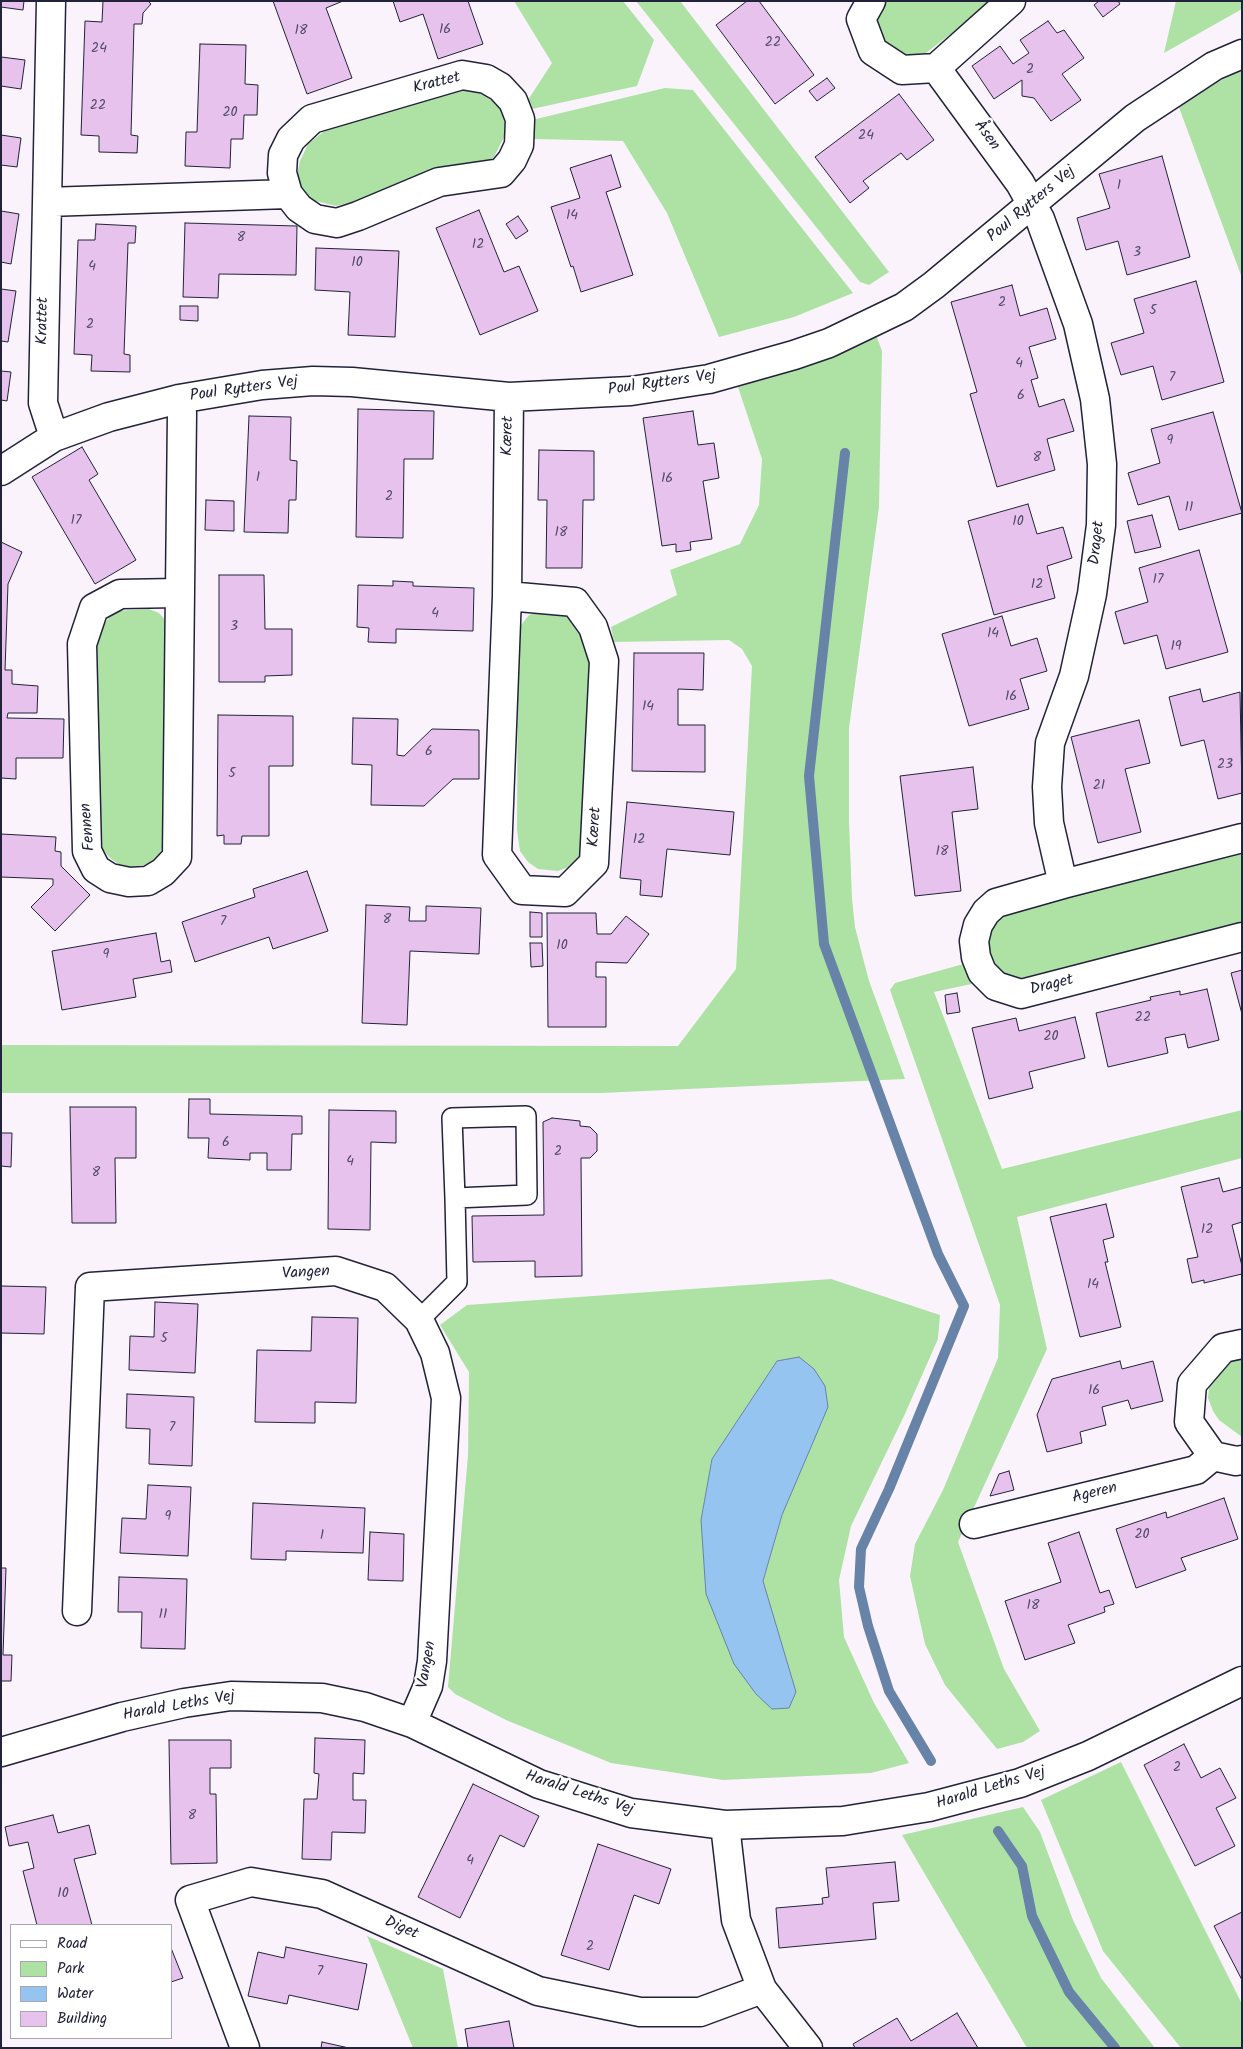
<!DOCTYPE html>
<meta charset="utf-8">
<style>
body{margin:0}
#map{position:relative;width:1243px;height:2049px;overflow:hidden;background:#faf3fb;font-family:Kalam,sans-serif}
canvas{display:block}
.frame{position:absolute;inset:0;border:2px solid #22223b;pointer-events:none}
.legend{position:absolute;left:10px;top:1924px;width:162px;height:115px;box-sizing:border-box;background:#fff;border:1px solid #a7a7b1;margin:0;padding:6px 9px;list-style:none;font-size:15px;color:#22223b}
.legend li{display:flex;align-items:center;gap:10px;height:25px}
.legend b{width:25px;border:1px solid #a7a7b1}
</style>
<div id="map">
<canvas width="1243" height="2049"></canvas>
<div class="frame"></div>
<ul class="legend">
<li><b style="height:6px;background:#fff"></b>Road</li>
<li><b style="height:14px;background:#ade2a4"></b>Park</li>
<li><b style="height:14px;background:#96c4f1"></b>Water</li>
<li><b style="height:14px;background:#e6c2ed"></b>Building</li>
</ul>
</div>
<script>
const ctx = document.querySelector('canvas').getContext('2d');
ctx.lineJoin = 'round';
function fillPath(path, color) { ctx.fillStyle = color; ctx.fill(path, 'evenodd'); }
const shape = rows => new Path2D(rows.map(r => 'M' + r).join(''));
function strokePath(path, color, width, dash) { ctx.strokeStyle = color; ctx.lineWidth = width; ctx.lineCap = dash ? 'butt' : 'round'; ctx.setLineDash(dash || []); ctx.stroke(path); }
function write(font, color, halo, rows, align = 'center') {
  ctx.font = font + ' Kalam,sans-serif'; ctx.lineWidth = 5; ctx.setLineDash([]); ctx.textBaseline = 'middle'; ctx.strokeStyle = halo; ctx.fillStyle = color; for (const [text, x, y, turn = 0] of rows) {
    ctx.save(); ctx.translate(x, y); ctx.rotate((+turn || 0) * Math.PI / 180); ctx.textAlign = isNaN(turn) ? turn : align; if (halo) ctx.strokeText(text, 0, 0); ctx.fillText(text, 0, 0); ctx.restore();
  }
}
fillPath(shape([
 [514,1,623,1,654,40,637,86,532,109,528,100,552,63],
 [636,1,680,1,889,272,869,285,860,282],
 [881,1,994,1,922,56,910,60,888,52,873,30],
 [1176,1,1242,1,1242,9,1164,53],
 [1242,70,1242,278,1177,102],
 [448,88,471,88,499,105,505,122,504,137,494,157,478,166,434,172,359,200,336,206,312,200,301,189,297,175,300,161,308,144,327,129],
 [665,88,693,90,853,293,794,317,719,337,667,213,623,141,534,139,532,120],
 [875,332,882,351,879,507,849,728,849,821,852,899,855,927,869,981,905,1079,601,1093,1,1093,1,1045,678,1046,736,969,752,666,742,649,729,640,614,642,611,627,677,595,670,570,740,544,759,505,762,459,738,387],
 [149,609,159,613,166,621,167,831,160,856,148,864,133,867,118,864,109,857,101,847,97,837,97,642,100,630,114,611],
 [542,611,557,611,572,616,590,641,587,843,581,859,571,866,558,871,538,869,528,862,520,851,517,830,518,629,529,615],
 [1242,849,1242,925,1030,977,1011,979,998,970,990,959,985,945,994,915],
 [967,963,976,983,934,992,1002,1169,1242,1110,1242,1158,1017,1217,1047,1349,958,1542,1004,1669,1040,1731,1023,1742,997,1749,945,1685,925,1644,910,1576,915,1544,943,1490,998,1358,1000,1305,890,990,895,983],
 [831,1279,940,1315,938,1339,904,1416,851,1526,839,1580,844,1637,874,1703,909,1763,871,1773,723,1780,611,1763,506,1720,455,1694,448,1687,468,1455,469,1372,440,1325,467,1305],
 [777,1361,782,1515,763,1581,701,1520,712,1459],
 [1242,1349,1242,1437,1219,1420,1213,1411,1208,1398,1210,1379],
 [1121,1762,1242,2004,1242,2048,1181,2048,1103,1951,1041,1800],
 [1023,1807,1040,1832,1073,1920,1101,1978,1155,2048,1027,2048,902,1835],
 [367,1936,443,1969,458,2048,413,2048]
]), '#ade2a4');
const water = shape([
 [799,1357,814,1369,825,1386,828,1407,782,1515,763,1581,796,1692,789,1708,772,1709,756,1694,734,1664,706,1594,701,1520,712,1459,777,1361,799,1357]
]);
fillPath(water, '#96c4f1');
strokePath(water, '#6883a8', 1);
strokePath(shape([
 [845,453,809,776,824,944,938,1254,964,1306,889,1489,861,1549,859,1587,868,1626,889,1691,931,1761],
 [998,1831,1022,1866,1032,1916,1069,1992,1115,2048]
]), '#6883a8', 10);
const building = shape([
 [1,1,24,1,23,10,1,7,1,1],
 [103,1,148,1,151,4,143,13,142,24,134,24,131,135,138,136,137,153,99,152,99,136,81,135,85,21,102,22,103,1],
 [273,1,343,1,326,8,352,78,307,94,273,1],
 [393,1,468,1,483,44,438,59,423,14,400,22,393,1],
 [747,1,759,1,814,75,775,104,716,25,747,1],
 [1099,1,1118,1,1120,4,1103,17,1094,5,1099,1],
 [1048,21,1057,33,1064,30,1084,58,1062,74,1081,100,1051,121,1034,98,1022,96,1022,80,994,99,972,66,1000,46,1013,64,1029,53,1020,40,1048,21],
 [200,44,246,45,245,84,258,85,257,115,244,115,243,139,231,139,230,168,185,166,186,132,197,132,200,44],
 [1,57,25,60,21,89,1,86,1,57],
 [827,78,835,88,817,101,809,91,827,78],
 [899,94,934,140,907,160,901,153,863,181,869,188,850,203,815,157,899,94],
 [1,135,21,138,17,167,1,165,1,135],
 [611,155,621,187,606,192,633,275,581,292,573,266,571,267,551,207,580,198,570,168,611,155],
 [1162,156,1190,257,1127,275,1118,241,1086,250,1077,218,1110,208,1099,174,1162,156],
 [479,210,504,272,519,266,538,311,480,335,436,228,479,210],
 [1,211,19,214,11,264,1,262,1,211],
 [518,216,528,231,516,239,506,224,518,216],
 [185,223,297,226,296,275,219,274,218,298,183,297,185,223],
 [96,224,136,226,135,243,128,243,124,354,130,355,130,372,91,371,92,355,74,354,78,240,95,240,96,224],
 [316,248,399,251,395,337,348,335,350,292,315,290,316,248],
 [1196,281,1224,382,1162,400,1153,366,1121,375,1111,343,1144,333,1134,299,1196,281],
 [1012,285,1020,316,1047,308,1056,339,1029,347,1038,378,1031,380,1039,407,1064,399,1074,431,1047,439,1055,470,997,487,970,394,977,392,951,302,1012,285],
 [1,289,16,291,8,342,1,341,1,289],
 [180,306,198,306,198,321,180,320,180,306],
 [1,371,11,372,7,401,1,400,1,371],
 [358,409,434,411,433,459,404,459,403,538,356,537,358,409],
 [693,411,698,445,714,443,719,478,703,481,712,539,690,542,691,550,676,552,676,544,662,546,643,418,693,411],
 [1213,412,1242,513,1179,530,1169,496,1138,505,1128,473,1160,463,1151,429,1213,412],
 [249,416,291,417,290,460,297,461,296,500,289,500,288,533,244,532,249,416],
 [82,447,98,474,89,480,136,560,95,584,32,477,82,447],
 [539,450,594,451,594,500,583,500,582,568,546,568,547,500,538,500,539,450],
 [206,500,234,501,234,531,205,530,206,500],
 [1028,504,1037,534,1063,527,1072,558,1047,566,1055,598,994,615,968,521,1028,504],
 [1152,515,1161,547,1135,553,1127,521,1152,515],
 [1,542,22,552,8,584,5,670,12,670,12,684,38,686,37,713,8,713,7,718,64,719,63,758,16,758,16,779,1,778,1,542],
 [1199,550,1228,652,1166,669,1157,635,1124,644,1115,612,1148,602,1139,568,1199,550],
 [219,575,264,575,265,629,292,629,292,675,265,676,265,682,219,682,219,575],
 [393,581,413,582,413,586,474,588,473,631,396,629,396,643,368,642,369,628,357,627,358,585,393,586,393,581],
 [1002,616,1011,646,1037,638,1047,671,1020,679,1029,709,969,726,942,634,1002,616],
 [634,653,704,653,703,690,678,689,678,725,705,725,705,772,632,771,634,653],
 [1200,689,1203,702,1240,692,1242,793,1218,799,1204,740,1181,746,1169,697,1200,689],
 [218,715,293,716,293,766,269,766,269,836,242,836,241,844,224,844,224,835,217,836,218,715],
 [353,718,398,719,397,755,404,756,432,729,479,730,479,779,453,779,424,806,371,805,372,765,352,764,353,718],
 [1139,720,1150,763,1125,769,1141,832,1098,843,1071,737,1139,720],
 [973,767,978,809,952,812,961,891,915,896,900,776,973,767],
 [627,802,734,812,730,855,667,849,662,897,640,895,641,880,620,878,627,802],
 [1,834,56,837,55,851,61,852,61,866,90,895,55,931,31,907,53,885,53,879,1,877,1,834],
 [307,871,328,931,273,949,269,937,195,962,182,922,255,897,253,889,307,871],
 [366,905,410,907,409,921,426,921,426,906,481,908,479,954,410,951,407,1025,362,1023,366,905],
 [530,912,542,913,542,937,530,937,530,912],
 [547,913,596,913,597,934,611,934,626,916,649,934,627,963,596,962,596,977,606,977,606,1027,548,1027,547,913],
 [156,933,161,962,170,960,172,972,133,979,136,997,62,1010,52,951,156,933],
 [530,943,542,943,543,966,531,967,530,943],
 [1242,970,1242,1014,1231,973,1242,970],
 [1207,989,1219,1040,1188,1048,1185,1034,1165,1038,1168,1053,1108,1067,1096,1013,1151,1000,1150,997,1180,991,1180,995,1207,989],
 [957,993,960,1012,947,1014,945,995,957,993],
 [1075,1017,1085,1058,1029,1072,1033,1088,989,1099,972,1028,1016,1018,1019,1031,1075,1017],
 [189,1099,210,1099,210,1114,302,1116,302,1134,292,1134,291,1170,267,1170,267,1153,250,1153,250,1160,208,1158,209,1138,188,1138,189,1099],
 [70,1107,136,1107,136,1158,115,1158,116,1223,72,1223,70,1107],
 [329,1110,396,1111,396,1143,371,1142,370,1230,328,1229,329,1110],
 [552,1118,580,1121,580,1126,590,1127,597,1134,597,1151,590,1158,581,1158,582,1276,535,1277,535,1261,473,1262,472,1216,544,1215,543,1122,552,1118],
 [1,1133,12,1133,11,1167,1,1166,1,1133],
 [1219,1178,1223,1192,1242,1187,1242,1222,1232,1225,1242,1266,1242,1274,1204,1283,1204,1280,1192,1283,1187,1259,1198,1257,1181,1187,1219,1178],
 [1106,1204,1114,1237,1103,1240,1108,1262,1105,1262,1121,1327,1080,1337,1050,1217,1106,1204],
 [1,1286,46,1287,44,1334,1,1333,1,1286],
 [155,1302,198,1304,195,1373,129,1370,130,1336,154,1337,155,1302],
 [312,1317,358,1318,356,1403,315,1402,315,1423,255,1422,257,1350,311,1351,312,1317],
 [1120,1361,1122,1369,1153,1361,1163,1401,1131,1409,1128,1400,1102,1407,1106,1425,1080,1432,1082,1443,1047,1452,1037,1415,1052,1379,1120,1361],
 [127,1394,194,1397,192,1466,149,1464,150,1429,126,1428,127,1394],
 [1009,1471,1014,1490,990,1496,999,1474,1009,1471],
 [148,1485,191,1487,188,1556,120,1553,122,1518,146,1519,148,1485],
 [1224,1498,1238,1539,1181,1558,1186,1570,1136,1588,1116,1529,1166,1512,1167,1518,1224,1498],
 [253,1503,365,1508,363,1553,286,1551,286,1560,251,1559,253,1503],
 [370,1532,404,1534,403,1581,368,1580,370,1532],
 [1079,1532,1100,1593,1109,1590,1114,1604,1104,1607,1105,1612,1068,1625,1075,1643,1025,1660,1005,1601,1061,1582,1048,1543,1079,1532],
 [1,1568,6,1568,3,1655,12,1655,11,1681,1,1681,1,1568],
 [119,1577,187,1579,185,1649,141,1648,142,1612,118,1612,119,1577],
 [315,1738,365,1740,364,1774,353,1773,353,1800,366,1800,365,1833,332,1832,331,1860,302,1859,304,1799,317,1799,319,1774,314,1773,315,1738],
 [169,1740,231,1740,231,1768,210,1768,210,1794,216,1794,217,1863,171,1864,169,1740],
 [1184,1744,1201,1778,1220,1768,1236,1798,1216,1808,1235,1846,1195,1866,1144,1765,1184,1744],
 [473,1784,539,1816,524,1847,500,1835,460,1918,418,1897,473,1784],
 [53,1815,58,1833,89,1825,96,1854,74,1859,92,1925,37,1925,23,1871,34,1868,28,1842,9,1846,5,1827,53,1815],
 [598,1844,671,1869,659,1904,634,1895,609,1970,561,1955,598,1844],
 [895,1862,899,1901,873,1903,876,1939,779,1948,776,1908,823,1904,822,1898,829,1897,826,1868,895,1862],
 [1242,1912,1242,1980,1214,1926,1242,1912],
 [286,1947,367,1964,358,2010,289,1995,287,2004,248,1996,258,1952,284,1958,286,1947],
 [171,1948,183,1978,171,1982,171,1948],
 [957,2013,978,2048,855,2048,853,2044,897,2018,911,2041,957,2013],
 [509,2021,514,2048,468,2048,465,2029,509,2021],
 [322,2042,349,2048,321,2048,322,2042]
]);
fillPath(building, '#e6c2ed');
strokePath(building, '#22223b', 1);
const service = shape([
 [419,1320,457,1282,455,1198,452,1118,526,1116,527,1195,455,1198]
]);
const minor = shape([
 [51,1,43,403,54,437],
 [871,1,861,19,873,51,902,70,936,68,1011,1],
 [936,68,1020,183,1040,219,1078,324,1095,399,1102,464,1101,525,1092,594,1074,676,1050,743,1047,787,1049,823,1063,884],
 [47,202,288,194,299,208,315,219,337,223,358,216,439,182,501,173,512,160,519,145,520,119,513,101,500,87,486,79,462,75,312,119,291,139,283,155,282,173,288,194],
 [1,471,54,437,109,417,179,399,262,385,313,381,352,382,509,397,631,391,709,379,794,355,829,343,904,307,934,285,1135,118,1214,66,1242,54],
 [178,593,120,594,94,608,82,644,87,851,96,869,110,878,129,882,148,881,163,872,177,857,182,413,179,399],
 [507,596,575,602,593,627,604,661,594,863,565,892,522,890,497,855,507,596,509,397],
 [1242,838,1063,884,996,903,986,912,978,925,974,941,976,957,982,972,996,986,1021,994,1242,937],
 [1242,1344,1223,1348,1192,1384,1189,1422,1213,1456,1236,1461,1242,1460],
 [974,1524,1196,1470,1213,1456],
 [77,1611,90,1287,336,1271,385,1287,419,1320,435,1353,446,1398,432,1661,428,1686,412,1723],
 [1,1752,122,1717,184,1703,231,1696,322,1698,365,1707,412,1723,539,1784,631,1813,725,1825,843,1821,929,1807,1020,1783,1088,1756,1242,1681],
 [725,1825,736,1920,762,1989,808,2048],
 [245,2048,190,1900,251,1882,322,1894,538,1991,640,2012,700,2012,762,1989]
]);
strokePath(service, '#22223b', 22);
strokePath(minor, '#22223b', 31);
strokePath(service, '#fff', 19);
strokePath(minor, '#fff', 28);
write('14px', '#534a68', null, [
 ["16",445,31],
 ["18",301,32],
 ["22",773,44],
 ["24",99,50],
 ["2",1030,71],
 ["22",98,107],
 ["20",230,114],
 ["24",866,137],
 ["1",1119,187],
 ["14",572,217],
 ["8",241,239],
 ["12",478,246],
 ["3",1137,254],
 ["10",357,264],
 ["4",92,268],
 ["2",1002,304],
 ["5",1153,312],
 ["2",90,326],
 ["4",1019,365],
 ["7",1172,379],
 ["6",1021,397],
 ["9",1170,442],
 ["8",1037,459],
 ["1",258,479],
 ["16",667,480],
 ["2",389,498],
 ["11",1189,509],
 ["17",76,522],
 ["10",1018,523],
 ["18",561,534],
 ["17",1158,581],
 ["12",1037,586],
 ["4",435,615],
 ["3",234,628],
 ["14",993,635],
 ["19",1176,648],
 ["16",1011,698],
 ["14",648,708],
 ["6",429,753],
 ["23",1225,766],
 ["5",232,775],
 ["21",1099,787],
 ["12",639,841],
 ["18",942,853],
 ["8",387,921],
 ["7",223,923],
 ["10",562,947],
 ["9",106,956],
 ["22",1143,1019],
 ["20",1051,1038],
 ["6",226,1144],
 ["2",558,1153],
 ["4",350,1163],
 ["8",96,1174],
 ["12",1207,1231],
 ["14",1093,1286],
 ["5",164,1340],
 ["16",1094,1392],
 ["7",172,1429],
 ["9",168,1518],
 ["20",1142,1536],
 ["1",322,1537],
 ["18",1033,1607],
 ["11",163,1616],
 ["2",1177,1769],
 ["8",192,1817],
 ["4",470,1862],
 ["10",63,1895],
 ["2",590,1948],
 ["7",320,1973]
]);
write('16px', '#22223b', '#fff', [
 ["Krattet",437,84,-14],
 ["Åsen",986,136,54],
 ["Poul Rytters Vej",1032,205,-40],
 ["Krattet",44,321,-89],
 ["Poul Rytters Vej",662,384,-8],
 ["Poul Rytters Vej",244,390,-8],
 ["Kæret",509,436,-89],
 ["Draget",1098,543,-84],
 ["Fennen",89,827,-95],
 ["Kæret",596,827,-87],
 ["Draget",1052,986,-14],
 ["Vangen",306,1274,-3],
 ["Ageren",1095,1494,-14],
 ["Vangen",428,1665,-80],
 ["Harald Leths Vej",179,1707,-10],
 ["Harald Leths Vej",991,1789,-17],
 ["Harald Leths Vej",579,1794,18],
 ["Diget",401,1929,24]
]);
</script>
